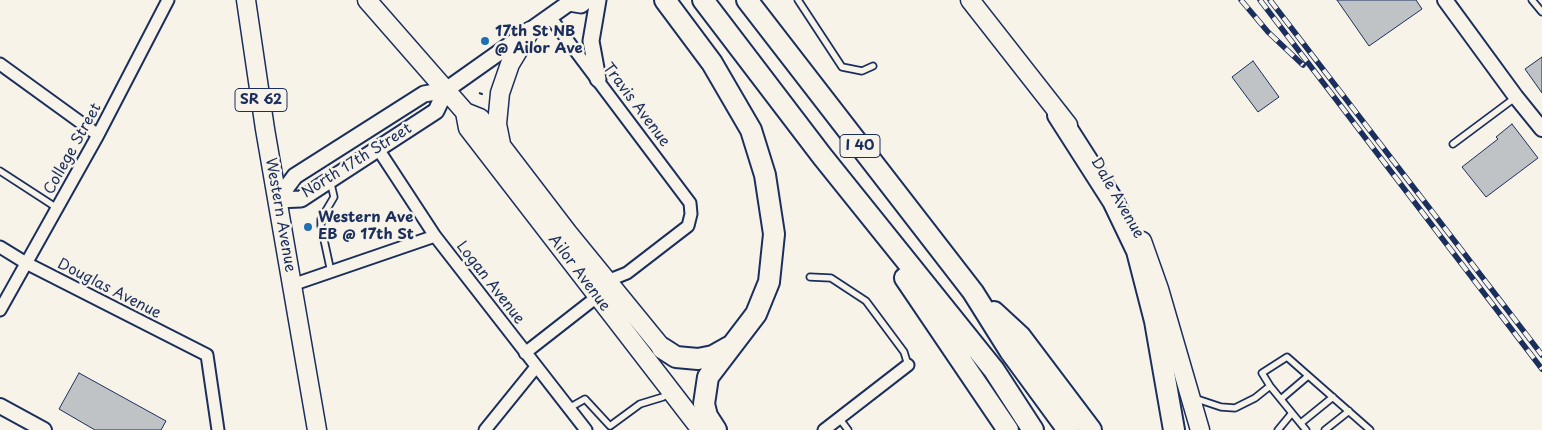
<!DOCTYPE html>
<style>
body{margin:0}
canvas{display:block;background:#f7f3e8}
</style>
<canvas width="1542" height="430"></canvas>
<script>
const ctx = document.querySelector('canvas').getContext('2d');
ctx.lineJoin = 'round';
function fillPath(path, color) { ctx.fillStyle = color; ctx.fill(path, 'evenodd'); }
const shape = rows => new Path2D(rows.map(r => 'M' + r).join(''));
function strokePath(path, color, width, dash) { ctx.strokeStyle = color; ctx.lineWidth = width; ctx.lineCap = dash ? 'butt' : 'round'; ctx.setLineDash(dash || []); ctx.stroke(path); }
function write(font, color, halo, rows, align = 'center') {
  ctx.font = font + ' "Playpen Sans",sans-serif'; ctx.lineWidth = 5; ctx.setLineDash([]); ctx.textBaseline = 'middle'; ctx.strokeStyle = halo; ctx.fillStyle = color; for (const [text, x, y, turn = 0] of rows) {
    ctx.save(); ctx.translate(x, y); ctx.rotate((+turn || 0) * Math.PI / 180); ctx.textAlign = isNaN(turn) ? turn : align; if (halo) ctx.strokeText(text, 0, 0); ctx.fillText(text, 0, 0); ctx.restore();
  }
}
const building = shape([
 [1337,0,1416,0,1422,9,1369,46,1337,0],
 [1542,57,1542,93,1525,69,1542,57],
 [1253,61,1279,97,1258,112,1232,77,1253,61],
 [1512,124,1538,158,1486,197,1462,167,1498,139,1496,137,1512,124],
 [79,373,166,421,161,430,95,430,59,409,79,373]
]);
fillPath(building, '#c0c3c5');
strokePath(building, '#1b2f5e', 1);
const service = shape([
 [798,0,842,67,862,71,873,66],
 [1532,0,1542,12],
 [1453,144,1516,97],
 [0,171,57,208],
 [330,180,334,197,321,219,321,226,331,272],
 [810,277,831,278,866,301,904,352,908,365],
 [1270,386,1262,373,1287,357,1370,430],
 [1194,398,1221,407,1235,408,1255,398,1270,386,1292,413,1278,430],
 [1281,399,1308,376],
 [569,408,585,399,610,426,640,404,663,397,670,392],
 [1292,413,1306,430],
 [839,418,848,430],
 [1301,423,1333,397],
 [1325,430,1349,411]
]);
const minor = shape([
 [550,17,690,203,691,214,688,226,627,273,607,281],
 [0,64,98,135],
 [378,149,435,236,586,430],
 [0,247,26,263,207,355,218,430],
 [292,285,435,236],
 [0,310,98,135,168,0],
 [525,353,598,296],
 [485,430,536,367],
 [824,430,908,365]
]);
const tertiary = shape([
 [1445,0,1516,97,1542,129],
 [0,406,44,430]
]);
const secondary = shape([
 [598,79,591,41,598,0],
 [277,200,295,176,424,94,446,90,569,3,581,5,587,0],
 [277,200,301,199,330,180,436,111,446,90]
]);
const primary = shape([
 [246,0,265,129,317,430],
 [367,0,465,112,480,118,568,233,662,348],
 [970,0,1068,125],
 [465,112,468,128,701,430],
 [501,144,497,124,500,93,510,64,530,31],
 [1142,241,1159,289,1200,430]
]);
const motorway = shape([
 [665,0,712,63,751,130,765,175,774,234,769,282,756,314,708,377,704,404,707,416,716,430],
 [703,0,822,156,994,370,1033,430],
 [747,0,973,292,1010,351,1068,430],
 [1058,115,1113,201,1137,251,1155,321,1174,430],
 [905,278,1008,430],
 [994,312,1020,336,1091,430],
 [662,348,676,357,698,359,713,356,729,347]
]);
strokePath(service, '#1b2f5e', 9);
strokePath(minor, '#1b2f5e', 15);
strokePath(tertiary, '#1b2f5e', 18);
strokePath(secondary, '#1b2f5e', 19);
strokePath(primary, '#1b2f5e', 21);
strokePath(motorway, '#1b2f5e', 24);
strokePath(shape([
 [479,93,485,95]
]), '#1b2f5e', 2, [4, 4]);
strokePath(service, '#f7f3e8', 5.5);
strokePath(minor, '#f7f3e8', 11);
strokePath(tertiary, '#f7f3e8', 14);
strokePath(secondary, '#f7f3e8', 15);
strokePath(primary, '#f7f3e8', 18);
strokePath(motorway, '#f7f3e8', 20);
const rail = shape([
 [1241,0,1268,32,1303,65],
 [1260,0,1542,369],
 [1270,0,1542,355]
]);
strokePath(rail, '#1b2f5e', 5.5);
strokePath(rail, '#f7f3e8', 4, [11]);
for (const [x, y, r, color] of [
 [485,41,5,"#1f6fb2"],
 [308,227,5,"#1f6fb2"]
]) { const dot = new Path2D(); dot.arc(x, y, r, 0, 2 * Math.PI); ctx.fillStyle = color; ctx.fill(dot); strokePath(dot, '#f7f3e8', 2); }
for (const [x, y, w] of [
 [261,100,52],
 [860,146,40]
]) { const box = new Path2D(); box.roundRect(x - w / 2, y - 11.5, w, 23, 4); ctx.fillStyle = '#f7f3e8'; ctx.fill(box); strokePath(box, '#1b2f5e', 1); }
write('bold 14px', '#1b2f5e', null, [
 ["SR 62",261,100],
 ["I 40",860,146]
]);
write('bold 15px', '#1b2f5e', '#f7f3e8', [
 ["17th St NB",495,32],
 ["@ Ailor Ave",495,49],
 ["Western Ave",318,218],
 ["EB @ 17th St",318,235]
], 'left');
write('15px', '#1b2f5e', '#f7f3e8', [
 ["Travis Avenue",636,105,53],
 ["College Street",73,149,-61],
 ["North 17th Street",357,161,-32],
 ["Dale Avenue",1117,198,60],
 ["Western Avenue",280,215,80],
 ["Ailor Avenue",579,273,53],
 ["Logan Avenue",490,283,52],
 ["Douglas Avenue",109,289,27]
]);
</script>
